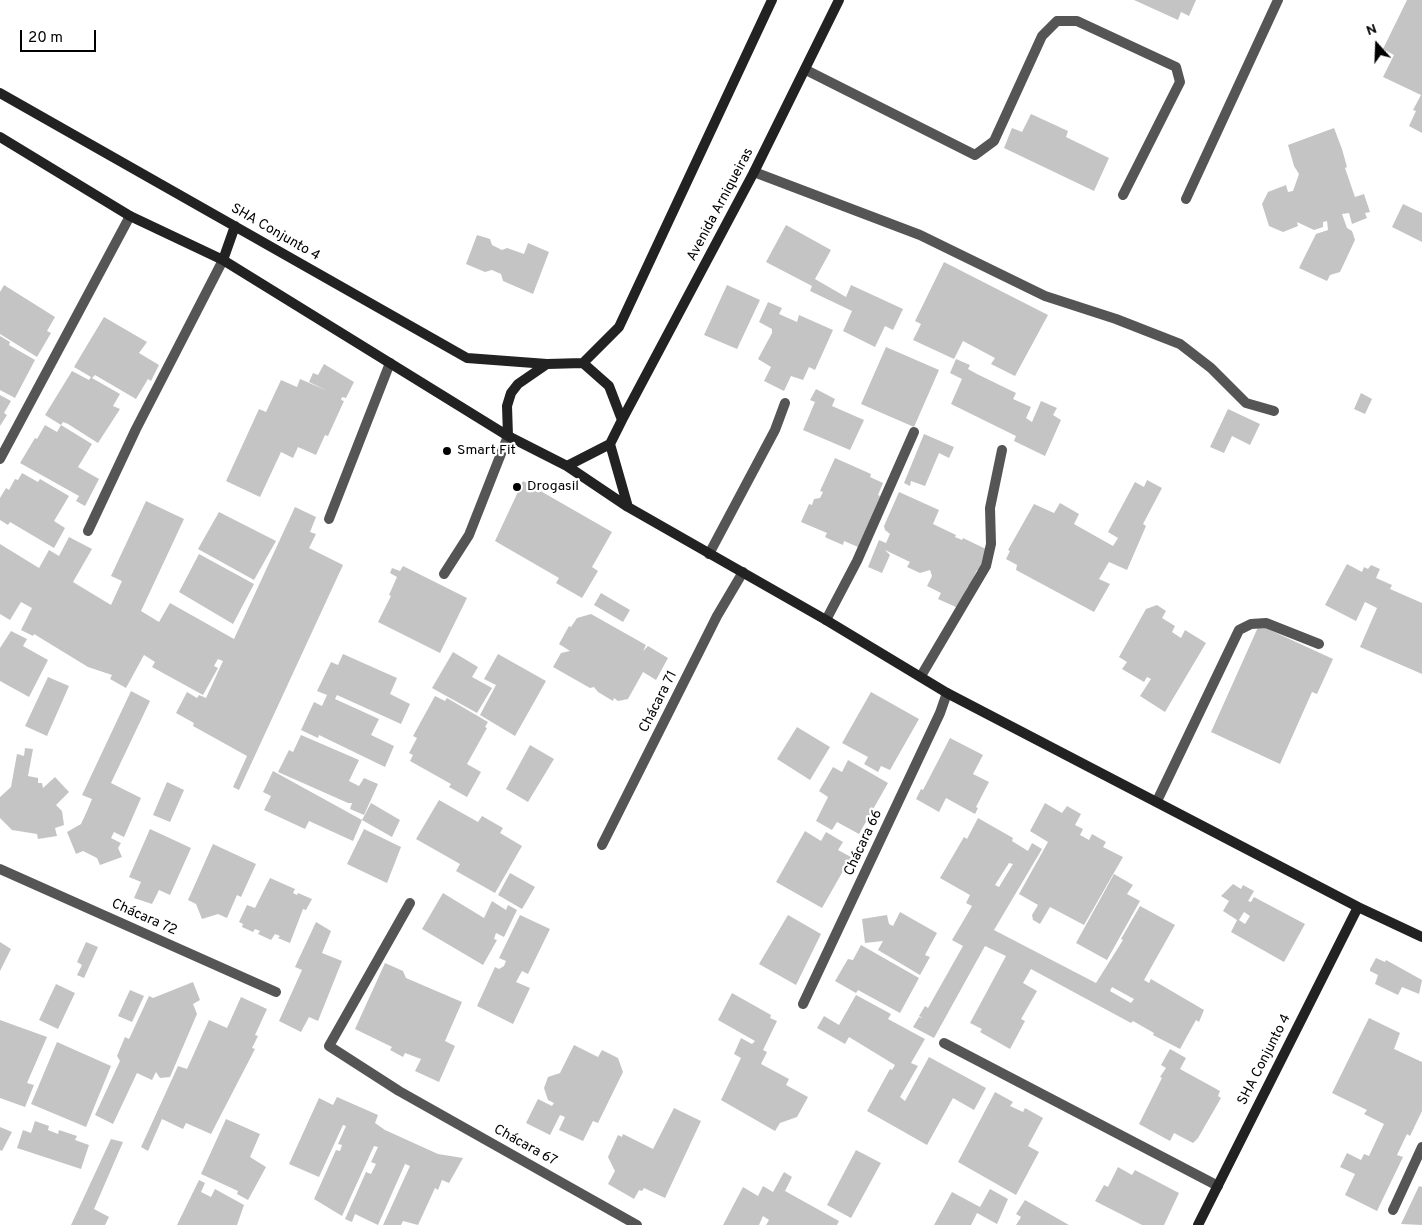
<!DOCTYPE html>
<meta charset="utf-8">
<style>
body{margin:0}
#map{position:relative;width:1422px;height:1225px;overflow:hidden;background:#fff;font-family:Overpass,sans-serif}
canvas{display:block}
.north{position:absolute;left:1352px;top:20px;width:50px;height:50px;-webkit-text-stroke:4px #fff;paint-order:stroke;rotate:340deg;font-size:14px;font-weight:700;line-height:20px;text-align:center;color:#000}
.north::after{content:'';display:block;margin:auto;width:18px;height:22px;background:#000;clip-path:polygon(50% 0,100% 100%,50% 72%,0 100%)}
.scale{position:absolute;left:20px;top:30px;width:76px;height:22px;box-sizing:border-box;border:2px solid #000;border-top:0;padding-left:6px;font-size:15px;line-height:18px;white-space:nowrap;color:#000;-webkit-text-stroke:4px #fff;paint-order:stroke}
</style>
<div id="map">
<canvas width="1422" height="1225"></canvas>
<div class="north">N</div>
<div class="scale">20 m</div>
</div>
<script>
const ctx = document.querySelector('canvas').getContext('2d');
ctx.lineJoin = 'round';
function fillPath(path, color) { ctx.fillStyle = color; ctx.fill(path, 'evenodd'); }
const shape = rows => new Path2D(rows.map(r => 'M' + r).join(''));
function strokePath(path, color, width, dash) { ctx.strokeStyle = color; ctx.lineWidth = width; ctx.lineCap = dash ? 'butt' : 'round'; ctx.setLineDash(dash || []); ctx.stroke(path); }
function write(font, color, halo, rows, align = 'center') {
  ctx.font = font + ' Overpass,sans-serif'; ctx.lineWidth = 4.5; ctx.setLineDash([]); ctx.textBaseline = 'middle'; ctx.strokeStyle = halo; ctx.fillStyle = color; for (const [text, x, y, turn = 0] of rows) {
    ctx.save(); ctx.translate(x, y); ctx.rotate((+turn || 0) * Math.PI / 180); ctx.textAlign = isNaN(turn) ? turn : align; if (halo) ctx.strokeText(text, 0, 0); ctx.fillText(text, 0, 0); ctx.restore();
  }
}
fillPath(shape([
 [1134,0,1196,0,1189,16,1181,12,1178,20],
 [1407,0,1422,0,1422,133,1409,126,1416,111,1413,110,1421,95,1383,77,1394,55,1383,49],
 [1031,114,1068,131,1066,137,1109,158,1094,191,1004,148,1012,128,1022,132],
 [1334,128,1342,149,1347,167,1345,168,1355,197,1364,194,1370,212,1365,213,1367,218,1352,224,1349,213,1342,214,1347,228,1352,231,1355,240,1340,272,1330,275,1327,281,1299,268,1316,234,1328,230,1327,221,1323,222,1323,227,1314,230,1297,222,1298,226,1283,232,1269,226,1262,204,1268,192,1286,185,1288,192,1293,191,1299,174,1294,166,1288,145],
 [1403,204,1422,213,1422,242,1392,227],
 [786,225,831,250,815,279,846,297,851,285,903,309,893,330,885,326,875,347,843,331,852,311,810,291,812,286,766,262],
 [477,235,490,239,492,245,502,250,507,248,524,254,528,243,549,252,533,294,503,281,501,274,492,270,485,272,466,264],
 [944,262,1048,315,1015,376,991,364,995,358,963,341,954,359,913,340,921,324,915,321],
 [4,285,55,317,47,331,51,333,37,357,0,334,0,292],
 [727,285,760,300,737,349,704,335],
 [768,302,782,308,779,314,797,322,799,315,833,330,815,370,809,367,803,380,791,376,784,391,764,381,771,367,758,359,772,333,772,329,759,322],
 [104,317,147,342,139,353,159,365,151,381,148,379,136,399,95,375,92,378,120,394,113,406,120,409,98,443,68,424,63,422,61,425,45,415,72,371,89,380,91,377,74,367],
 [0,336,10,342,9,345,35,360,15,398,0,390],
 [886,347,939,370,914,427,861,404],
 [956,359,970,365,968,369,977,374,1016,393,1013,399,1031,407,1026,418,1032,422,1041,401,1057,408,1053,415,1061,420,1045,456,1014,441,1016,436,951,404,962,379,950,373],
 [324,364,354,382,346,398,342,397,341,400,344,401,328,436,325,435,316,455,298,447,293,458,281,452,260,497,226,481,259,409,266,412,281,380,297,387,300,379,328,391,309,382,313,373,318,375],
 [816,389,835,399,832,406,864,420,850,450,803,430,815,402,810,400],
 [1361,393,1372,399,1365,414,1354,409],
 [0,395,11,401,4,413,7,415,0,426],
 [1228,409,1260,424,1250,445,1232,436,1224,453,1210,447],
 [45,425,57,432,61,425,92,444,78,467,99,479,85,506,76,501,79,496,20,463,35,438,37,439],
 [924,434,954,447,949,458,939,453,925,486,911,481,910,486,904,483],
 [835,458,871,474,870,477,883,483,878,495,880,496,858,547,844,541,843,545,829,539,825,537,827,533,801,522,809,504,812,505,814,499,820,498,823,492,820,491],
 [22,473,38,482,40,479,69,496,54,521,65,528,54,548,10,522,8,525,0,520,0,498,6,488,9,490,15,479,18,480],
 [1147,480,1162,488,1143,524,1146,526,1127,570,1109,562,1099,579,1110,584,1094,612,1016,570,1017,565,1006,559,1010,551,1008,550,1034,504,1054,513,1060,503,1079,514,1074,524,1113,546,1118,538,1108,532,1135,482,1144,487],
 [523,481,612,532,592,567,598,571,582,598,556,583,559,578,495,541],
 [899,492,939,510,933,524,956,535,955,537,962,540,963,538,990,551,980,572,977,570,969,587,968,586,958,608,938,599,941,593,927,586,932,576,930,570,920,573,907,567,910,562,885,550,890,555,882,573,868,567,879,540,886,543,890,534,885,530,884,526],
 [146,501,184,519,141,611,159,622,170,603,234,639,295,507,316,517,310,532,316,534,309,548,343,565,239,790,233,787,247,756,193,726,194,723,176,713,187,692,197,698,199,695,206,698,223,661,218,659,214,666,218,668,203,695,152,667,155,662,144,655,126,688,110,679,112,675,88,667,34,634,33,636,21,630,32,608,21,602,10,620,0,614,0,544,39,568,49,550,59,556,69,537,92,549,73,582,111,605,122,581,111,576],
 [219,512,276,541,254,580,198,549],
 [199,554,254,584,233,624,179,592],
 [1347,564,1362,572,1364,567,1368,569,1371,565,1380,569,1376,578,1392,585,1390,589,1422,603,1422,674,1360,647,1377,608,1365,602,1356,621,1325,605],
 [403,566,467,598,440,653,378,622,391,596,389,595,397,577,390,573,392,568,400,571],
 [601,593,630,610,623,622,594,605],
 [1157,605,1166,611,1162,618,1175,626,1172,632,1181,638,1185,630,1206,643,1165,712,1140,696,1151,679,1147,677,1144,682,1122,669,1127,662,1119,657,1146,609],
 [591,614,646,645,643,651,648,646,668,658,656,680,643,672,628,699,618,701,614,698,613,701,598,692,594,687,590,688,553,667,561,653,570,651,559,644,569,626,571,627,577,618],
 [1259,625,1333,659,1317,694,1312,692,1280,764,1211,732],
 [11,631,27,639,23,646,48,660,29,697,0,681,0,648],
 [453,652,478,667,472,677,492,688,477,713,432,688],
 [343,654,397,678,390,694,410,704,401,724,337,695,335,699,379,719,371,735,394,746,385,767,319,735,318,738,301,730,314,702,322,706,327,695,317,691,331,662,338,665],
 [498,654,546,681,515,736,480,715,496,685,484,679],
 [48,677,69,686,47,736,25,726],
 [131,691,150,701,111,783,141,798,124,837,114,832,111,838,121,843,118,848,122,857,100,865,97,858,83,851,76,854,67,832,81,824,87,811,92,799,82,795],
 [871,692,919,719,890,770,881,766,878,772,864,764,868,757,842,743],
 [435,696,445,701,447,698,488,722,485,727,487,728,467,764,481,772,467,797,449,787,451,784,410,761,413,755,409,753,417,738,413,736],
 [797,727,830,747,810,780,777,759],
 [301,735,359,760,349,781,359,786,364,778,378,784,364,815,350,809,352,803,348,803,278,772,289,750,293,752],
 [950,738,983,755,973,774,989,782,976,807,978,808,975,814,946,798,939,812,916,799,921,789,923,790],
 [530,745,554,759,528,802,506,789],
 [25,748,33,749,28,776,38,778,38,783,42,783,43,788,55,777,69,792,56,805,62,811,64,825,55,828,57,836,38,839,37,834,12,830,0,818,0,797,11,787,17,754,24,756],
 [848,760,888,783,859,834,837,822,832,830,816,821,828,797,819,791,833,767,842,772],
 [273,771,362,820,353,841,309,821,305,829,264,810,271,796,263,792],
 [167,782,184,790,170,822,153,815],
 [439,800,478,822,482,816,503,828,500,833,522,846,495,893,456,871,460,864,416,839],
 [371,803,400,820,392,837,362,820],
 [1045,803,1062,813,1067,806,1081,814,1075,825,1083,829,1080,835,1089,840,1092,834,1106,842,1103,847,1123,857,1084,925,1050,907,1040,924,1033,920,1032,915,1038,905,1019,894,1048,842,1030,831],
 [978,818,1013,838,1012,841,1028,851,1032,843,1042,849,994,930,1096,983,1123,940,1121,939,1140,906,1175,925,1144,980,1149,983,1151,979,1204,1010,1199,1022,1196,1020,1180,1049,1153,1035,1154,1033,1133,1021,1131,1023,1031,969,1023,983,1037,991,1021,1019,1025,1021,1010,1049,980,1032,982,1029,970,1023,1006,956,985,946,934,1038,913,1027,919,1017,923,1018,919,1016,925,1006,928,1008,963,946,952,940,972,906,966,903,970,895,940,878,964,837,967,839],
 [1009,863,1013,864,999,887,995,885],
 [1112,987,1134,999,1131,1003,1110,991],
 [150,829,191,848,170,895,159,890,152,904,134,898,141,882,129,877],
 [364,829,401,847,387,883,347,864],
 [805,831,821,841,826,832,843,842,838,850,851,857,822,908,776,882],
 [213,844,256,864,241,897,237,895,227,918,218,914,202,919,196,904,188,900],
 [510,873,535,887,522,909,498,895],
 [1114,874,1133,885,1127,894,1140,901,1107,960,1076,943],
 [270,878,295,889,293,893,297,895,298,893,312,899,306,910,303,909,290,943,278,938,280,936,275,934,271,940,258,934,260,931,255,929,253,932,242,927,243,924,239,922,247,905,255,908],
 [1233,884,1241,889,1243,885,1254,891,1248,901,1251,902,1254,897,1305,924,1284,962,1231,932,1237,920,1223,911,1229,901,1221,896],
 [1244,912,1250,916,1245,924,1239,920],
 [443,893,484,918,492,901,506,910,508,905,517,910,504,937,496,933,494,939,497,940,483,965,422,929],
 [900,912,937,933,925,955,930,957,920,975,878,950,883,941,865,943,862,919,887,915,889,924,893,926],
 [520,915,550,929,528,974,522,971,516,982,530,988,513,1024,477,1006,495,967,499,969,504,966,506,961,499,958],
 [788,915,821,934,796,985,759,964],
 [316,922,331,931,322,953,342,961,318,1021,309,1017,301,1032,279,1021,302,970,295,967],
 [0,942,11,949,0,971],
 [86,942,98,947,84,978,77,975,82,965,77,962],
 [861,945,919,978,900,1013,858,990,856,993,835,981,848,959,853,960],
 [1376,958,1385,962,1386,960,1422,980,1419,994,1402,987,1398,995,1375,984,1378,975,1370,971,1370,969],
 [385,963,403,971,406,978,462,1002,445,1041,455,1046,439,1082,415,1071,421,1059,405,1053,403,1057,390,1050,392,1047,355,1029],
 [193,982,200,1000,193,1004,197,1014,170,1077,160,1078,156,1072,152,1080,137,1073,113,1124,95,1115,120,1061,117,1056,125,1037,129,1039,149,996,153,998],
 [56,984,75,993,58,1029,39,1020],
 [130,990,144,996,132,1022,118,1016],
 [732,993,771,1015,770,1018,777,1021,763,1050,767,1052,761,1064,789,1079,786,1085,808,1097,797,1117,780,1123,775,1131,721,1100,741,1058,734,1054,741,1038,752,1044,755,1041,718,1020],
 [856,995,891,1014,888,1019,925,1039,911,1063,918,1066,900,1097,905,1101,929,1057,986,1088,974,1110,953,1098,927,1145,867,1111,890,1069,892,1070,895,1065,849,1037,845,1044,817,1028,824,1016,839,1025],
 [241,997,267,1009,255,1035,258,1036,252,1048,255,1049,211,1134,186,1123,183,1129,162,1119,148,1151,141,1147,178,1066,187,1069,209,1020,227,1028],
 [1369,1018,1400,1033,1394,1049,1422,1062,1422,1111,1410,1136,1407,1134,1397,1155,1403,1157,1377,1211,1345,1195,1355,1174,1340,1167,1347,1153,1361,1160,1364,1154,1369,1156,1384,1124,1364,1114,1367,1110,1332,1093],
 [0,1020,47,1037,27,1083,34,1085,25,1107,0,1098],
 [57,1042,111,1066,86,1127,31,1104],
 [574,1045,598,1057,602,1050,618,1058,623,1072,598,1123,593,1121,583,1141,559,1130,565,1117,560,1115,550,1135,526,1123,538,1099,552,1106,554,1103,548,1100,544,1088,548,1077,560,1073],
 [1170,1049,1186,1058,1180,1069,1220,1091,1218,1096,1221,1098,1198,1138,1193,1143,1174,1133,1170,1141,1139,1124,1162,1078,1160,1077,1166,1068,1161,1065],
 [995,1092,1013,1102,1010,1106,1023,1112,1025,1108,1043,1118,1028,1146,1039,1152,1016,1195,958,1162],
 [337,1097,378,1115,375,1123,385,1130,438,1154,463,1158,449,1183,442,1180,438,1190,435,1188,418,1225,403,1221,401,1225,383,1225,410,1166,405,1164,378,1225,355,1214,352,1222,345,1219,366,1172,371,1174,376,1164,371,1162,378,1147,374,1146,342,1216,314,1199,336,1150,340,1151,342,1145,338,1144,346,1126,343,1125,319,1177,289,1164,319,1098,333,1105],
 [674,1108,701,1121,665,1198,644,1188,642,1191,639,1190,634,1199,608,1184,615,1171,608,1157,618,1135,622,1137,623,1134,653,1149],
 [226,1119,260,1134,250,1157,266,1167,248,1200,237,1194,238,1191,201,1174],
 [35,1121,49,1126,48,1130,58,1134,59,1130,77,1136,75,1140,89,1145,81,1169,17,1148,23,1130,31,1133],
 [0,1127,12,1132,2,1151,0,1150],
 [111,1139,123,1142,94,1209,109,1217,105,1225,71,1225],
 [856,1150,881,1163,851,1218,827,1205],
 [1118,1167,1132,1175,1135,1170,1179,1193,1164,1225,1142,1225,1095,1201,1104,1185,1108,1187],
 [784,1172,792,1177,785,1191,839,1221,837,1225,766,1225,769,1220,763,1216,759,1225,723,1225,743,1187,758,1196,763,1186,773,1192],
 [199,1180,205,1183,201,1192,211,1197,215,1189,244,1205,237,1225,177,1225],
 [1419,1186,1422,1187,1422,1225,1401,1224],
 [990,1189,1008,1199,997,1224,977,1213,971,1225,934,1225,952,1192,980,1207],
 [1025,1200,1069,1225,1016,1225,1021,1217,1016,1214]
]), '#c4c4c4');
strokePath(shape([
 [754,172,920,235,1045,296,1116,319,1180,344,1211,368,1246,403,1274,411],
 [329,519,390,363]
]), '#555', 10);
strokePath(shape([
 [806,70,975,155,994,141,1042,36,1057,21,1077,21,1176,67,1180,82,1123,195],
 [1186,199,1278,0],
 [0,459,130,216],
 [88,531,136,429,223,260],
 [709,554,775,430,785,403],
 [444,574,469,535,508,436],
 [826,620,857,561,914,432],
 [921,676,986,566,991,544,990,508,1002,450],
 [1157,801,1239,630,1251,624,1266,623,1319,644],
 [602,845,717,616,743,572],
 [0,869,276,992],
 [410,903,329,1046,399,1091,637,1225],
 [803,1004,940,713,947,693],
 [944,1043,1218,1186],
 [1393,1210,1422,1147]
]), '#555', 10);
strokePath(shape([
 [0,93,467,358,547,364,583,363,609,386,622,420,610,444,567,466,508,436,507,406,511,393,518,384,547,364],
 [0,137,130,216,223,260,508,436],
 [223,260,235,226],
 [583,363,619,327,772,0],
 [622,420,754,172,839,0],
 [610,444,628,507],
 [567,466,628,507,826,620,947,693,1358,907,1422,937],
 [1198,1225,1358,907]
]), '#222', 10);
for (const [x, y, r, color] of [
 [447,451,5,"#000"],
 [517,487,5,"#000"]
]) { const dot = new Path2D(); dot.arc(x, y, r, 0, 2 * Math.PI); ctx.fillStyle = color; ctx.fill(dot); strokePath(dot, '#fff', 2); }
write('14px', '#000', '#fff', [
 ["Avenida Arniqueiras",721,205,-62],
 ["SHA Conjunto 4",275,233,30],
 ["Chácara 71",659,702,-63],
 ["Chácara 66",864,843,-65],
 ["Chácara 72",144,918,24],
 ["SHA Conjunto 4",1265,1060,-63],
 ["Chácara 67",525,1146,29]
]);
write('14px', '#000', '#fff', [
 ["Smart Fit",457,451],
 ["Drogasil",527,487]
], 'left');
</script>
